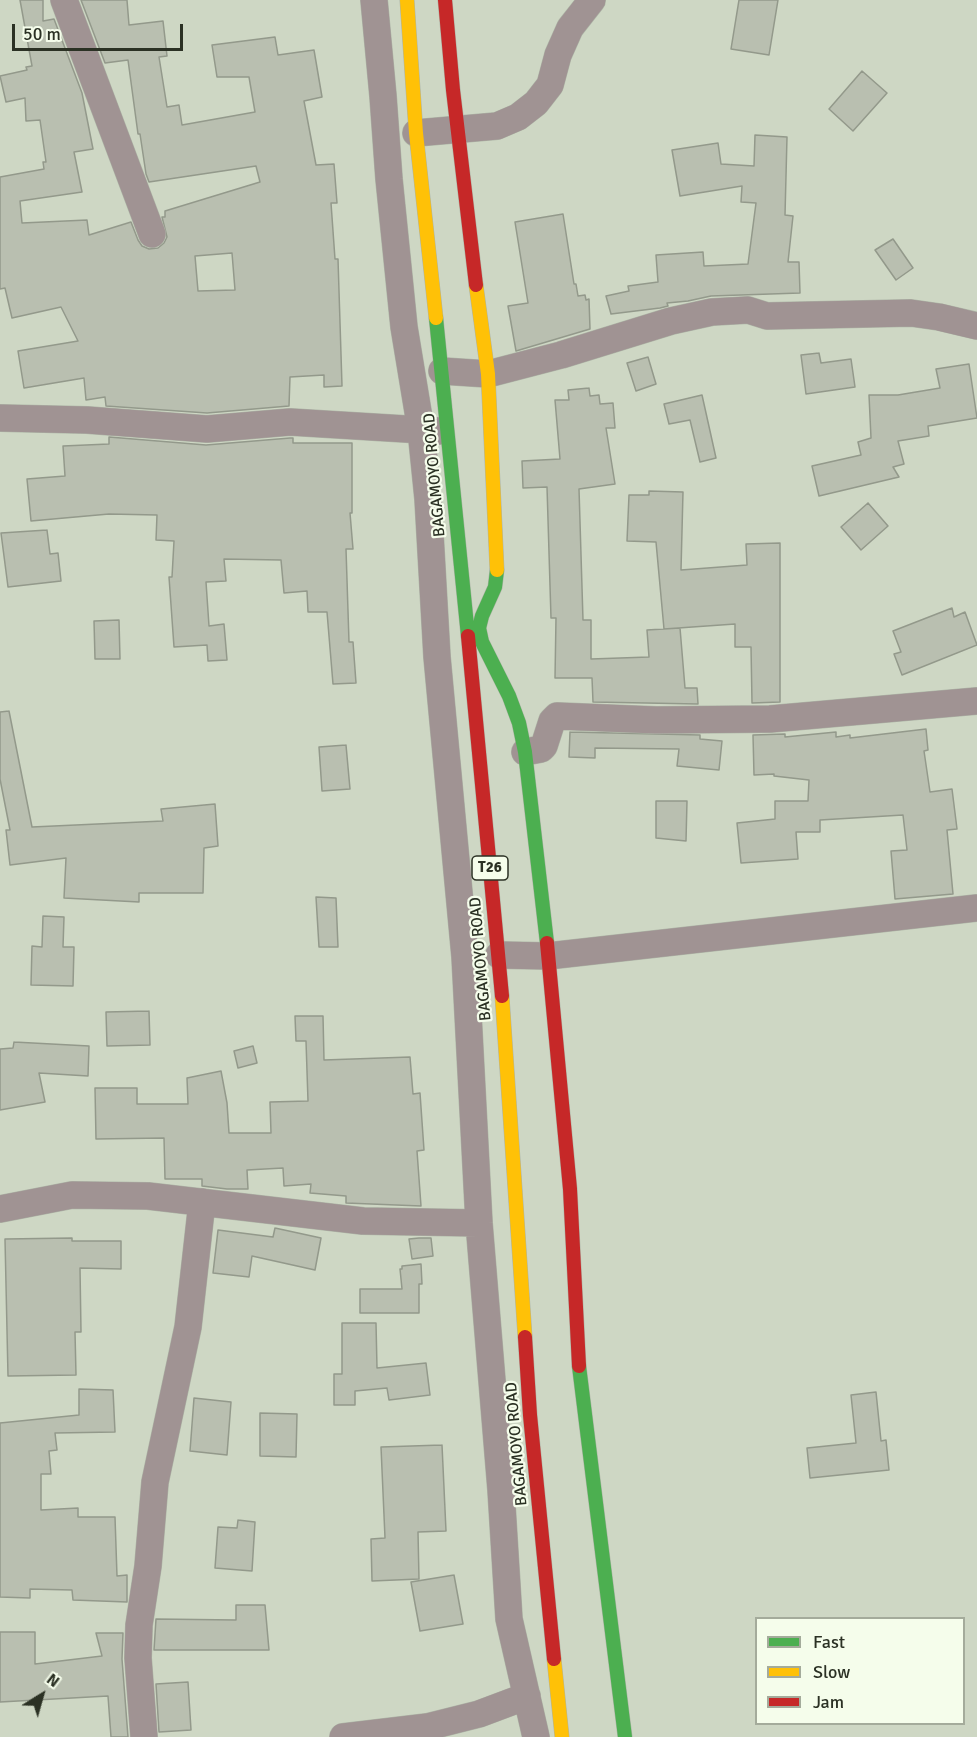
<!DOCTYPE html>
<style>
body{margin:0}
#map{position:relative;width:977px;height:1737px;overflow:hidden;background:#ced7c4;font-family:Signika,sans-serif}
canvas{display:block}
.legend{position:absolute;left:755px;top:1617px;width:210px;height:108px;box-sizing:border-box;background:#f5fdeb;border:2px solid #a4ab9b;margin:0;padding:8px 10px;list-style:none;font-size:18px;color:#2b3124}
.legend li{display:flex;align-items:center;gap:12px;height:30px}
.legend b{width:30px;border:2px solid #a4ab9b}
.north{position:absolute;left:12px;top:1665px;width:60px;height:60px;-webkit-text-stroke:4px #f5fdeb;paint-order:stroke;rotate:37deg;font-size:16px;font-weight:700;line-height:24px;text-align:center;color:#2b3124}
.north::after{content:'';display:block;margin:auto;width:21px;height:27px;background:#2b3124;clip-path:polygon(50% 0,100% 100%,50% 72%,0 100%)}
.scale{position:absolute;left:12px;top:24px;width:171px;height:27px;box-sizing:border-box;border:3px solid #2b3124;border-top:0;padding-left:8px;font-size:18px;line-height:21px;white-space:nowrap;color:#2b3124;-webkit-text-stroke:4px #f5fdeb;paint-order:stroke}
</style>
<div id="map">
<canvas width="977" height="1737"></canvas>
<ul class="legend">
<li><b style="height:8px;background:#4caf50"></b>Fast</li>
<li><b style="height:8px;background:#ffc107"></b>Slow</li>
<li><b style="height:8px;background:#c62828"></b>Jam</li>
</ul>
<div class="north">N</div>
<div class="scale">50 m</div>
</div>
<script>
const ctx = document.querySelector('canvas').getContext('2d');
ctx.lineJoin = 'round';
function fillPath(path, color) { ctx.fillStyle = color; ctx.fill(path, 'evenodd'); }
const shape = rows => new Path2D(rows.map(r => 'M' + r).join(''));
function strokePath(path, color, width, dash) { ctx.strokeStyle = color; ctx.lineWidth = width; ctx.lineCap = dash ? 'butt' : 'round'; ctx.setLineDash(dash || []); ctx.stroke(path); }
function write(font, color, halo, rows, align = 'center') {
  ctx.font = font + ' Signika,sans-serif'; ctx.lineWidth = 4.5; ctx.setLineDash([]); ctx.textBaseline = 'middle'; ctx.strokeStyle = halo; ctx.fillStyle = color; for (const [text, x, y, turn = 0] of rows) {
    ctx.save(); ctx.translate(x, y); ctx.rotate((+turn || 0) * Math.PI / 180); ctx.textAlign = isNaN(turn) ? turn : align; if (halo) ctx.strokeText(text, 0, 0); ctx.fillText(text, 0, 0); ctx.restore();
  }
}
const building = shape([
 [20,0,43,0,43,21,54,19,82,93,93,149,74,152,82,192,20,201,22,223,87,220,89,235,131,222,138,240,142,246,149,249,158,248,164,243,167,237,162,217,165,217,165,211,260,182,256,166,149,182,146,174,140,134,138,134,128,60,105,63,81,0,127,0,129,25,163,21,167,56,159,57,167,107,179,105,182,125,255,112,249,77,217,77,212,45,275,37,278,55,314,50,322,97,304,101,316,165,334,164,337,203,331,203,335,259,338,259,342,386,324,387,324,375,290,377,289,406,207,413,106,406,105,397,86,400,84,378,24,388,18,351,78,341,61,307,12,318,5,288,0,289,0,177,44,169,43,162,46,162,40,120,26,121,25,98,6,102,0,76,27,70,26,67,32,66,20,0],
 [232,253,235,290,198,291,195,256,232,253],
 [739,0,778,0,769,55,731,49,739,0],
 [862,71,887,93,853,131,829,109,862,71],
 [755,135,787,137,785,215,793,216,788,262,799,262,800,293,711,296,688,301,667,303,668,306,660,308,611,314,606,296,629,291,628,286,658,282,656,255,703,252,704,266,748,264,756,203,741,202,742,186,680,196,672,150,718,143,721,164,754,166,755,135],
 [563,214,574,284,576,284,578,296,585,295,586,300,589,299,590,329,516,351,508,306,528,303,515,222,563,214],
 [893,239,913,268,896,280,875,250,893,239],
 [819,353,821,363,851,359,855,387,806,394,801,355,819,353],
 [648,357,656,384,636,391,627,363,648,357],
 [969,364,977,418,928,426,929,436,898,441,904,464,893,467,899,477,819,496,812,466,861,455,858,442,871,438,869,395,898,395,940,388,936,369,969,364],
 [589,388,590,396,599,395,600,404,613,403,615,428,606,428,615,484,579,489,583,620,591,620,591,659,649,657,647,630,680,628,685,688,697,688,698,704,593,702,592,678,555,678,556,618,551,618,547,487,523,488,522,461,560,459,555,400,569,400,568,390,589,388],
 [702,395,716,458,700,462,690,420,669,424,664,404,702,395],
 [109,437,206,445,290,438,293,438,293,443,352,443,352,513,350,513,353,549,346,549,349,642,353,642,356,683,333,684,327,612,308,612,307,591,284,593,281,560,224,559,226,581,206,582,209,626,224,624,227,660,208,661,207,645,174,647,169,577,172,577,174,541,156,540,157,515,109,514,31,521,27,479,65,476,63,446,109,444,109,437],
 [649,491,683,492,681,570,747,565,746,544,780,543,780,702,752,703,751,647,735,647,735,624,664,629,656,542,627,541,629,495,649,495,649,491],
 [868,503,888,526,861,550,841,527,868,503],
 [47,530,50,554,58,553,61,581,8,587,1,533,47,530],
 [952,608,954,617,965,612,977,645,902,675,894,654,901,652,893,631,952,608],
 [119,620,120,659,95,659,94,621,119,620],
 [9,711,32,827,163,821,161,809,215,804,218,846,204,848,203,893,139,893,139,902,64,898,66,858,10,865,6,830,10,830,0,779,0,712,9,711],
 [926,729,928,750,924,751,930,792,952,789,957,829,947,830,953,894,895,899,891,851,907,850,903,815,820,820,820,832,796,832,798,859,741,863,737,823,775,819,775,801,808,801,809,780,774,776,774,774,754,775,753,735,785,734,785,737,836,732,836,737,850,735,850,738,926,729],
 [570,732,700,735,700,739,722,741,719,770,677,766,679,749,595,748,595,758,569,757,570,732],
 [346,745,350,789,322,791,319,747,346,745],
 [656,801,687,801,686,841,656,838,656,801],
 [316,897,336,898,338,947,319,947,316,897],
 [43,916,64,917,63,947,74,947,73,986,31,985,32,946,42,947,43,916],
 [149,1011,150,1045,107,1046,106,1012,149,1011],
 [295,1016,323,1016,324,1060,410,1057,413,1094,420,1093,424,1150,417,1151,421,1206,346,1203,346,1196,310,1193,311,1184,284,1186,283,1168,247,1170,248,1189,227,1189,202,1186,202,1179,165,1179,164,1138,96,1139,95,1088,137,1088,137,1104,188,1104,187,1078,221,1071,227,1103,229,1133,271,1133,270,1102,308,1101,306,1041,296,1041,295,1016],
 [14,1042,89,1046,88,1076,39,1073,45,1102,0,1110,0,1049,13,1048,14,1042],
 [253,1046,257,1063,238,1068,234,1051,253,1046],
 [275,1228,321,1238,315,1270,252,1256,249,1277,213,1273,218,1230,273,1237,275,1228],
 [72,1238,72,1241,121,1241,121,1269,80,1268,81,1332,75,1332,76,1375,8,1376,5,1239,72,1238],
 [419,1238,431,1238,433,1256,412,1259,409,1239,419,1238],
 [421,1264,422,1284,419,1284,419,1313,360,1313,360,1289,402,1289,400,1269,402,1269,402,1266,421,1264],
 [342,1323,376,1323,377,1368,426,1363,430,1395,389,1400,387,1388,355,1391,355,1405,334,1405,334,1374,342,1374,342,1323],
 [79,1389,113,1390,115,1432,55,1433,57,1450,49,1451,51,1474,41,1474,41,1510,78,1508,78,1517,115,1517,117,1576,127,1575,127,1602,73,1600,72,1590,30,1589,30,1598,0,1597,0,1423,79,1415,79,1389],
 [876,1392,881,1441,886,1440,889,1470,810,1478,807,1448,856,1443,851,1395,876,1392],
 [194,1398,231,1402,227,1455,190,1451,194,1398],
 [260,1413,297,1414,296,1457,260,1456,260,1413],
 [442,1445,446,1531,418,1532,419,1579,372,1581,371,1539,385,1538,381,1447,442,1445],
 [238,1520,255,1522,252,1571,215,1568,218,1527,237,1528,238,1520],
 [454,1575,463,1624,420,1631,411,1582,454,1575],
 [236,1605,265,1605,269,1650,154,1650,156,1619,236,1620,236,1605],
 [0,1632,35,1632,35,1664,102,1656,96,1633,123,1633,122,1659,128,1737,111,1737,108,1696,0,1702,0,1632],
 [188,1682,191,1730,159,1732,156,1684,188,1682]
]);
fillPath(building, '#b9bfb0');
strokePath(building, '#93998b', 1.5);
const street = shape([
 [64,0,152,234],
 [374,0,383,96,389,179,404,327,421,430,428,499,437,657,465,957,479,1223,501,1490,509,1619,536,1737],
 [416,133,497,126,518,117,536,103,550,85,558,55,570,28,592,0],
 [442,371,488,374,561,355,671,321,712,312,748,310,767,316,911,313,939,317,977,326],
 [0,418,87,420,207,429,290,422,439,431],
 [525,752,541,749,544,746,552,721,557,716,656,720,770,719,977,701],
 [499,955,548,956,977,908],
 [0,1209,72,1195,148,1196,363,1221,479,1223],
 [144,1737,138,1658,139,1625,148,1566,155,1482,188,1327,202,1202],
 [343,1737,427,1727,479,1714,527,1696]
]);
const fast = shape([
 [436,318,468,636],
 [497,570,495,587,482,616,479,628,482,642,509,696,519,723,525,752,547,943],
 [579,1366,625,1737]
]);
const slow = shape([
 [407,0,416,133,436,318],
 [476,285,488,374,497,570],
 [502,996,525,1337],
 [554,1659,562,1737]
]);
const jam = shape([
 [445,0,453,90,476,285],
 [468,636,502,996],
 [547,943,570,1189,579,1366],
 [525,1337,530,1415,554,1659]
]);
strokePath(street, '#adb4a6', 28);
strokePath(fast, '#adb4a6', 15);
strokePath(slow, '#adb4a6', 15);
strokePath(jam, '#adb4a6', 15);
strokePath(street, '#a09393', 27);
strokePath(fast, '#4caf50', 14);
strokePath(slow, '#ffc107', 14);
strokePath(jam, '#c62828', 14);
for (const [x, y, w] of [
 [490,868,36]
]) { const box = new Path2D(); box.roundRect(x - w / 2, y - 12, w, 24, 4.5); ctx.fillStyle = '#f5fdeb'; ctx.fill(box); strokePath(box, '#2b3124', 1.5); }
write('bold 15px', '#2b3124', null, [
 ["T26",490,868]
]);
write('16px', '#2b3124', '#f5fdeb', [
 ["BAGAMOYO ROAD",435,475,-95],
 ["BAGAMOYO ROAD",481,959,-95],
 ["BAGAMOYO ROAD",517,1444,-95]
]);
</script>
